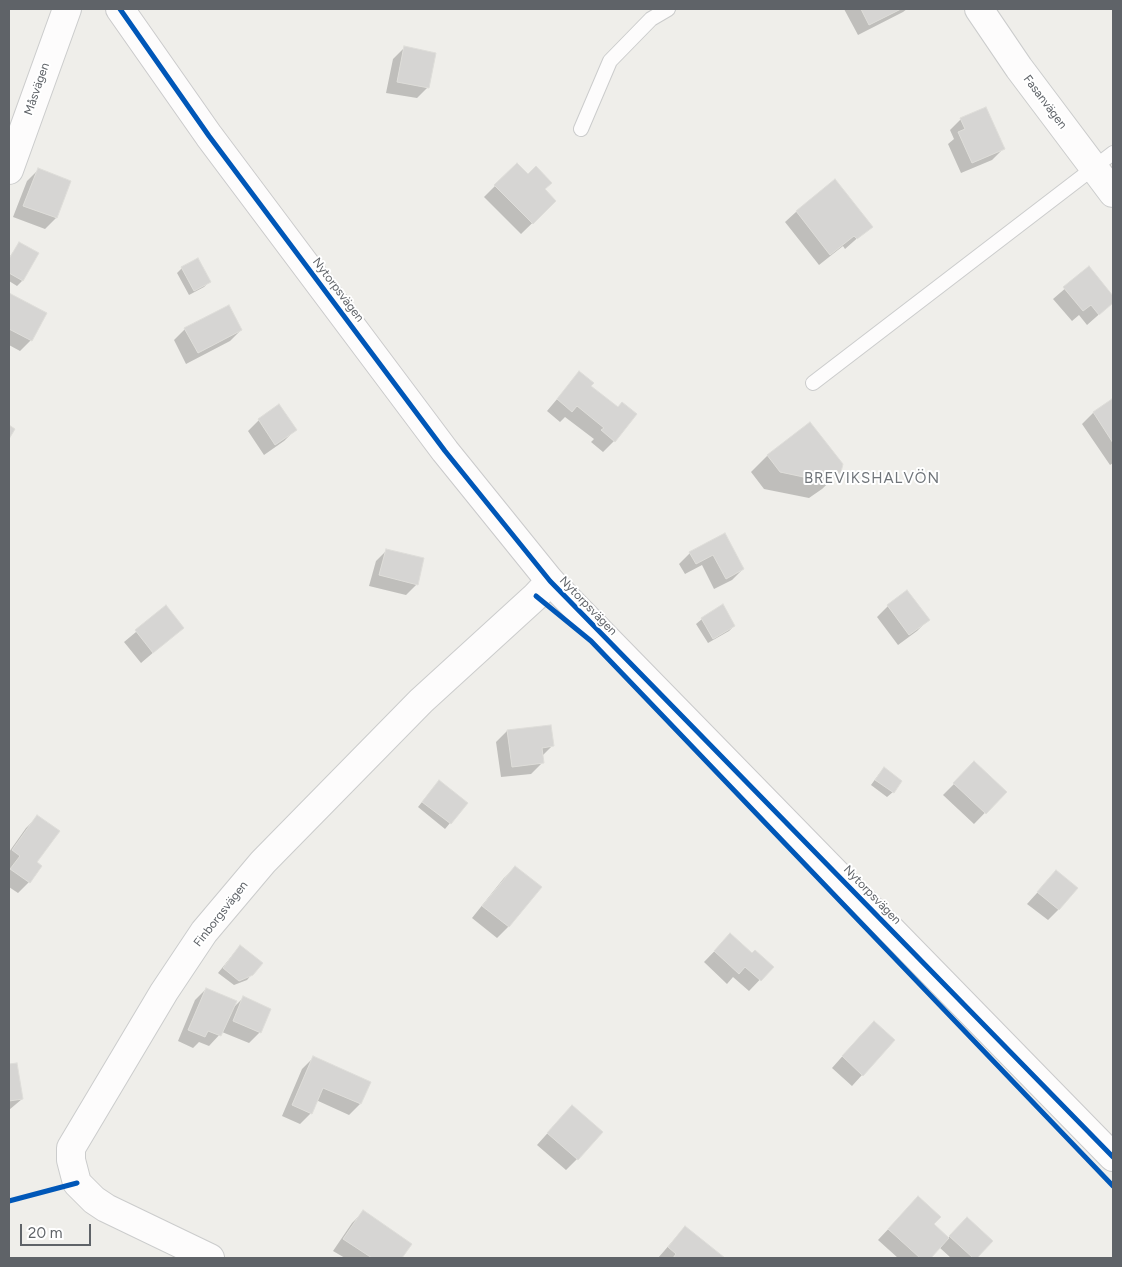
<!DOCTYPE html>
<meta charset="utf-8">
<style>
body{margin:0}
#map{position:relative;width:1122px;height:1267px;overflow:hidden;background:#efeeea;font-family:Figtree,sans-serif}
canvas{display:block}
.frame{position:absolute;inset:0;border:10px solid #5f6368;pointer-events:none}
.scale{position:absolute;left:20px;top:1224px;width:71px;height:22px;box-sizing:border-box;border:2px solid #5f6368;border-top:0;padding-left:6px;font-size:15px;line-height:18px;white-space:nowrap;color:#5f6368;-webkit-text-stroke:4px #fff;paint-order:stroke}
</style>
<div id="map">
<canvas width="1122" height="1267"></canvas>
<div class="frame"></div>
<div class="scale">20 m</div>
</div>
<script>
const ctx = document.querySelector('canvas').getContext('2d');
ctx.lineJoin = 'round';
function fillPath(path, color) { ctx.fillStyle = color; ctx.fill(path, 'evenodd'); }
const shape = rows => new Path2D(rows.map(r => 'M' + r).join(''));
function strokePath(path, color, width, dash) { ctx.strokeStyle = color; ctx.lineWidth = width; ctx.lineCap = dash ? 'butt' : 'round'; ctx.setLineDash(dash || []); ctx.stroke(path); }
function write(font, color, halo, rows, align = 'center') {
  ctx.font = font + ' Figtree,sans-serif'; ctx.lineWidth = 4; ctx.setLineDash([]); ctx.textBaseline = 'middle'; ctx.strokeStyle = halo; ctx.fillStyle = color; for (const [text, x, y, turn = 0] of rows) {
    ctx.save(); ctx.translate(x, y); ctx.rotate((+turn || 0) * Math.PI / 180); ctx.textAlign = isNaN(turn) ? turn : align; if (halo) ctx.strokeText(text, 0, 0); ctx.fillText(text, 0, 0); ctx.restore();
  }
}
fillPath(shape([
 [844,9,907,9,903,12,858,35],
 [404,48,428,87,417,98,386,93,393,59],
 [961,119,1003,149,992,160,961,173,948,144,954,139,950,130],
 [517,164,555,201,521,234,484,197],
 [38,170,56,218,45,229,13,217,27,181],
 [835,181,871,226,845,249,843,246,819,265,785,222,796,212],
 [19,243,38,254,22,281,17,286,9,281,9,258],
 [182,268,209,282,204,287,189,295,177,273],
 [1089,268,1113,298,1113,302,1087,325,1079,315,1072,321,1053,299],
 [9,295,45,314,31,340,20,351,9,345],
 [185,329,241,330,230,341,186,364,174,340],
 [579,373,589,386,614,441,603,452,591,442,594,439,565,417,560,422,547,411],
 [1112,401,1113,403,1113,463,1110,465,1082,424,1093,413],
 [279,406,295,430,284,441,264,455,248,431,259,420],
 [810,423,840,472,822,489,809,498,764,489,751,472,767,456],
 [724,535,743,569,732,580,714,589,702,565,685,574,679,564,690,553],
 [387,550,417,584,406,595,369,586,376,561],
 [888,606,928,620,917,631,898,645,877,617],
 [166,607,182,628,141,663,124,642],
 [702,619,734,626,729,631,708,643,696,624],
 [507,731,552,746,542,756,543,762,531,774,501,777,496,742],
 [879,774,893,792,887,797,871,785],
 [964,774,1005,792,974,824,943,795],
 [434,787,450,823,445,829,418,807],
 [37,817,36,863,29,882,18,893,9,887,9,869,10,867,9,866,9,852,26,828],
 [515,868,540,887,508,927,497,938,472,918,504,878],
 [1056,872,1059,909,1048,920,1027,904],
 [730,935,752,955,772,967,749,991,733,977,727,984,704,962],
 [235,952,252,974,247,980,234,985,218,973],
 [206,989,232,1009,243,998,270,1009,260,1032,249,1043,222,1032,209,1046,199,1042,193,1048,178,1041,195,1000],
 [863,1033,862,1075,852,1086,832,1068],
 [313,1058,360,1104,349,1115,316,1100,311,1113,300,1124,282,1116,302,1069],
 [16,1064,22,1099,9,1110,9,1065],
 [561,1118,577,1159,566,1170,537,1145],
 [907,1209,933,1224,948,1238,967,1219,991,1241,975,1258,951,1258,939,1247,929,1258,898,1258,878,1240],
 [363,1212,410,1244,401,1258,345,1258,333,1251,352,1223],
 [685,1227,723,1258,658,1258]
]), '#0003');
const building = shape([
 [861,9,901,9,869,25,861,9],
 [404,46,436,53,429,88,397,82,404,46],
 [986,107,1005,149,972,163,958,132,965,129,960,118,986,107],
 [517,163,528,174,536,166,552,183,545,189,556,201,533,224,494,185,517,163],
 [38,168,71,181,57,218,23,206,38,168],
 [835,179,873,227,857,239,854,236,830,255,796,211,835,179],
 [19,242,39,253,23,281,9,273,9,259,19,242],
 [198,258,211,282,194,291,181,267,198,258],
 [1089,266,1113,296,1113,303,1099,315,1091,305,1083,311,1063,287,1089,266],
 [9,293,47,313,32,341,9,329,9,293],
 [229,305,242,330,198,353,184,328,229,305],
 [579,371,594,383,591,386,618,407,622,402,637,414,615,442,601,430,604,428,577,406,572,412,557,399,579,371],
 [1112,399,1113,401,1113,443,1093,412,1112,399],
 [279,404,297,430,275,445,258,419,279,404],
 [810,422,843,464,841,472,827,482,780,472,767,455,810,422],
 [9,425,15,429,9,439,9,425],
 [725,533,744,569,726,579,713,555,696,564,689,552,725,533],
 [386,549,424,558,418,585,379,575,386,549],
 [907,590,930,620,909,635,887,605,907,590],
 [723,604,735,626,713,639,701,618,723,604],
 [166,605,184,628,153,653,135,630,166,605],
 [551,725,554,746,542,748,544,763,512,767,507,730,551,725],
 [974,761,1007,792,986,814,953,783,974,761],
 [884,767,902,781,894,793,875,780,884,767],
 [439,780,468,803,451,824,422,802,439,780],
 [37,815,60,831,37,862,42,866,30,883,10,869,20,856,12,850,37,815],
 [515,866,542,887,509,927,482,906,515,866],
 [1056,870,1078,888,1059,910,1037,892,1056,870],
 [730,933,752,953,755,950,774,967,761,981,745,967,739,974,714,951,730,933],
 [240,945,263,963,253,975,239,981,223,968,240,945],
 [206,988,237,1001,221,1036,208,1031,205,1037,188,1030,206,988],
 [243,996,271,1009,261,1033,233,1021,243,996],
 [874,1021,895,1040,863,1076,842,1056,874,1021],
 [313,1056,371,1082,361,1104,323,1088,312,1114,292,1105,313,1056],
 [17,1063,23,1099,9,1101,9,1064,17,1063],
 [572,1105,603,1132,578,1160,547,1133,572,1105],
 [918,1196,941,1217,934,1224,949,1238,931,1258,920,1258,888,1229,918,1196],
 [363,1210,412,1244,402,1258,372,1258,343,1239,363,1210],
 [967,1217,993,1241,977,1258,973,1258,949,1236,967,1217],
 [685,1226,725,1258,673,1258,676,1254,668,1247,685,1226]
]);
fillPath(building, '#d6d5d3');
strokePath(building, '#deddd9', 1);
const lane = shape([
 [581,129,610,61,651,19,668,9],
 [813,383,1113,153]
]);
const street = shape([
 [979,9,1019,68,1113,193],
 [9,170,67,9],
 [210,1258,106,1208,94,1200,77,1183,71,1160,71,1148,164,992,204,932,263,862,421,701,536,596,550,581]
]);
const secondary = shape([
 [120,9,209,136,445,451,550,581,1113,1157]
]);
strokePath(lane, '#cbcccc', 16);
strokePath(street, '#cbcccc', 30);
strokePath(secondary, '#cacacb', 30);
strokePath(lane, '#fdfcfc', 14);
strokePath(street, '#fdfcfc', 28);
strokePath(secondary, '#fdfcfc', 28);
strokePath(shape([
 [120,9,209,136,445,451,550,581,1113,1157],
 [536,596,591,641,1113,1186],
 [9,1201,77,1183]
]), '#0057b8', 5);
write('12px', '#5f6368', '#fff', [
 ["Måsvägen",37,89,-71],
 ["Fasanvägen",1045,102,53],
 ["Nytorpsvägen",338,290,53],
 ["Nytorpsvägen",588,606,46],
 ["Nytorpsvägen",872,895,46],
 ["Finborgsvägen",221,914,-52]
]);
ctx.letterSpacing = '1px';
write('15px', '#70757a', '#fff', [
 ["BREVIKSHALVÖN",872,479]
]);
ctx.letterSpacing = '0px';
</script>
